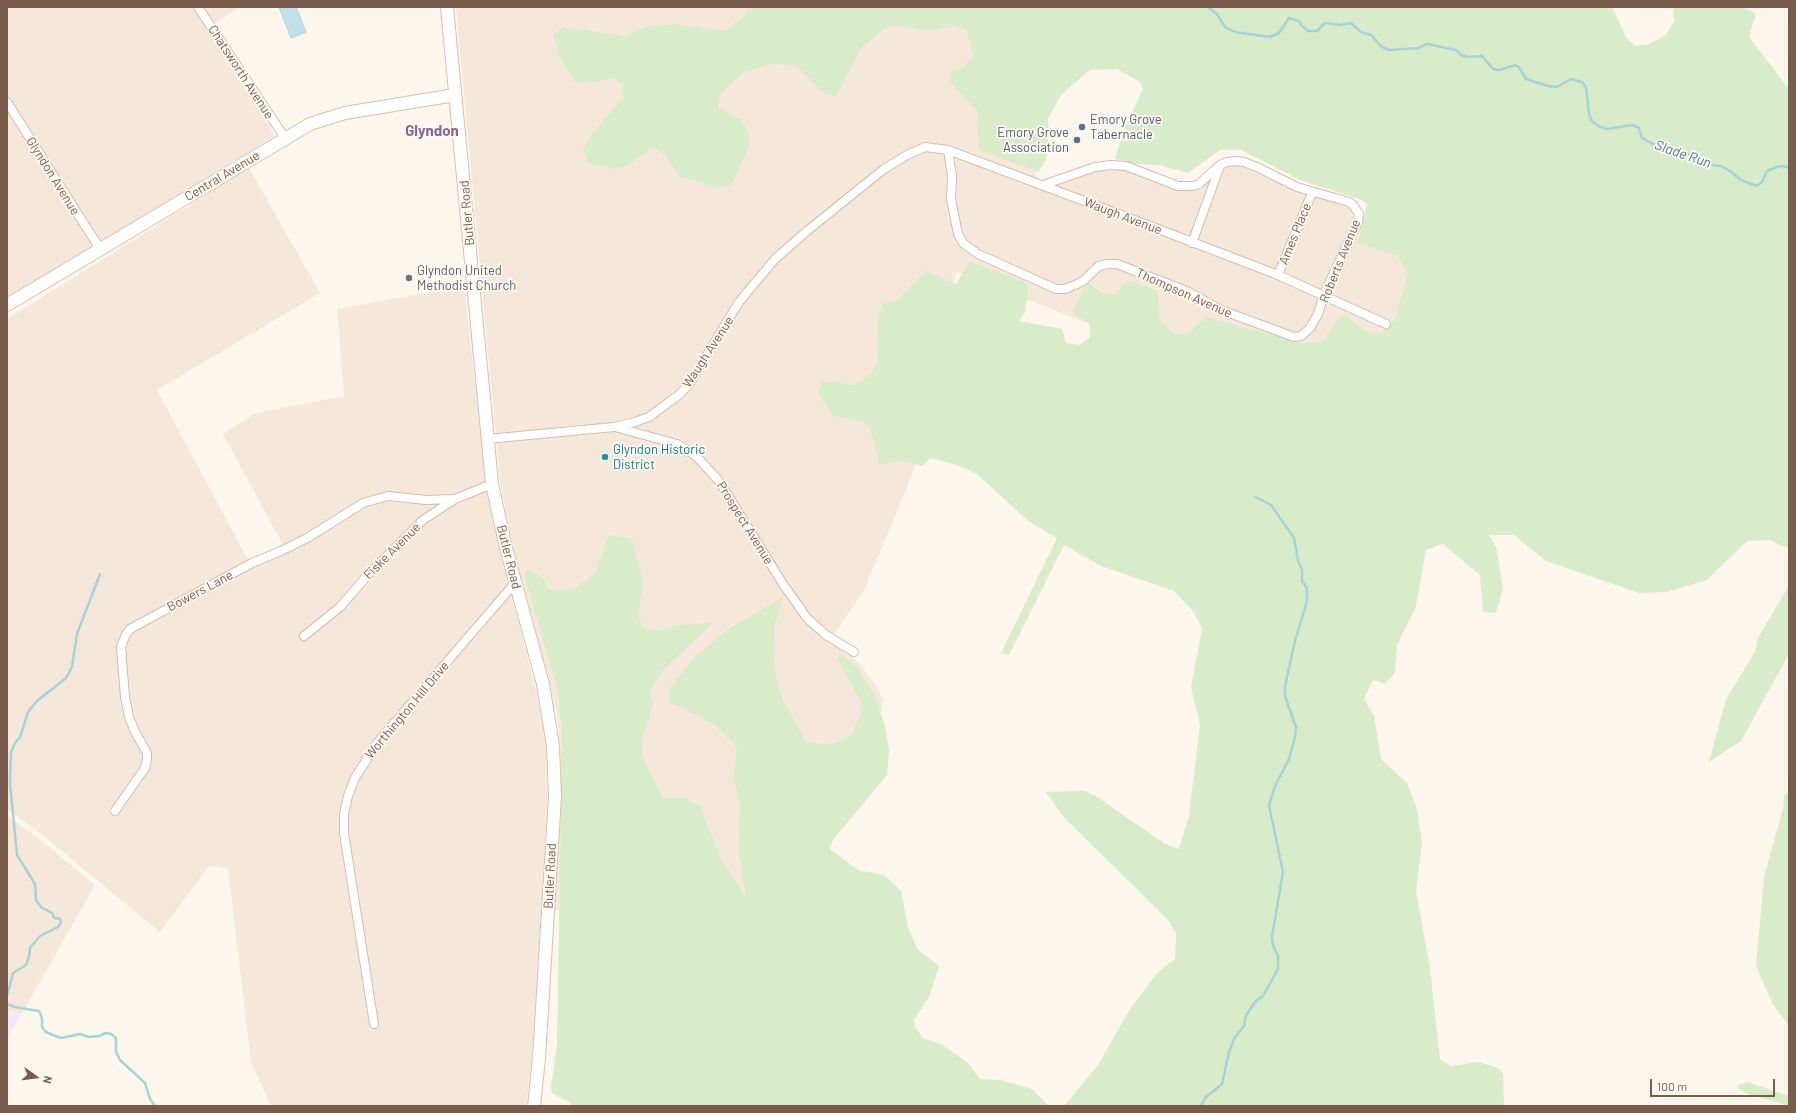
<!DOCTYPE html>
<style>
body{margin:0}
#map{position:relative;width:1796px;height:1113px;overflow:hidden;background:#fdf6ec;font-family:Barlow,sans-serif}
canvas{display:block}
.frame{position:absolute;inset:0;border:8px solid #7a5c4d;pointer-events:none}
.north{position:absolute;left:16px;top:1057px;width:40px;height:40px;-webkit-text-stroke:3px #fffaf3;paint-order:stroke;rotate:104deg;font-size:11px;font-weight:700;line-height:16px;text-align:center;color:#7a5c4d}
.north::after{content:'';display:block;margin:auto;width:14px;height:18px;background:#7a5c4d;clip-path:polygon(50% 0,100% 100%,50% 72%,0 100%)}
.scale{position:absolute;left:1650px;top:1079px;width:125px;height:18px;box-sizing:border-box;border:2px solid #7a5c4d;border-top:0;padding-left:5px;font-size:12px;line-height:14px;white-space:nowrap;color:#7a5c4d;-webkit-text-stroke:3px #fffaf3;paint-order:stroke}
</style>
<div id="map">
<canvas width="1796" height="1113"></canvas>
<div class="frame"></div>
<div class="north">N</div>
<div class="scale">100 m</div>
</div>
<script>
const ctx = document.querySelector('canvas').getContext('2d');
ctx.lineJoin = 'round';
function fillPath(path, color) { ctx.fillStyle = color; ctx.fill(path, 'evenodd'); }
const shape = rows => new Path2D(rows.map(r => 'M' + r).join(''));
function strokePath(path, color, width, dash) { ctx.strokeStyle = color; ctx.lineWidth = width; ctx.lineCap = dash ? 'butt' : 'round'; ctx.setLineDash(dash || []); ctx.stroke(path); }
function write(font, color, halo, rows, align = 'center') {
  ctx.font = font + ' Barlow,sans-serif'; ctx.lineWidth = 3.5; ctx.setLineDash([]); ctx.textBaseline = 'middle'; ctx.strokeStyle = halo; ctx.fillStyle = color; for (const [text, x, y, turn = 0] of rows) {
    ctx.save(); ctx.translate(x, y); ctx.rotate((+turn || 0) * Math.PI / 180); ctx.textAlign = isNaN(turn) ? turn : align; if (halo) ctx.strokeText(text, 0, 0); ctx.fillText(text, 0, 0); ctx.restore();
  }
}
fillPath(shape([
 [7,7,239,7,207,29,275,136,7,299],
 [456,7,940,7,1025,54,1035,174,1040,182,1077,179,1098,170,1115,168,1149,178,1177,191,1200,190,1223,166,1239,166,1308,195,1348,206,1425,251,1353,426,956,272,915,468,865,588,830,641,851,655,862,667,878,688,883,701,880,720,760,919,555,910,561,796,560,746,557,716,549,680,512,546,500,481],
 [249,168,320,293,157,390,249,562,283,545,223,434,256,413,344,396,337,309,464,286,487,490,500,551,543,718,546,748,547,796,546,829,532,1058,526,1106,271,1106,251,1062,228,868,209,866,160,932,40,833,7,809,7,319],
 [7,816,38,838,95,885,21,1015,7,1010]
]), '#f5e8da');
fillPath(shape([
 [7,1010,21,1015,7,1040]
]), '#f3e8fa');
fillPath(shape([
 [749,7,1612,7,1626,37,1635,46,1650,44,1666,35,1674,21,1673,7,1744,7,1756,14,1749,37,1789,89,1789,549,1770,540,1747,541,1707,580,1667,592,1639,593,1546,561,1514,535,1489,535,1496,547,1503,588,1496,613,1483,612,1480,575,1443,544,1426,550,1416,606,1397,645,1395,673,1385,684,1373,680,1364,699,1374,716,1381,759,1407,783,1417,809,1422,843,1416,891,1430,968,1440,1059,1451,1066,1478,1062,1499,1068,1503,1074,1504,1106,1064,1106,1098,1065,1130,1009,1159,971,1175,959,1176,933,1168,920,1063,816,1046,792,1084,791,1096,796,1165,844,1179,849,1189,816,1200,725,1191,687,1202,628,1193,611,1174,591,1101,566,1064,545,1009,655,1001,653,1057,538,1028,521,977,474,957,465,931,458,922,466,901,460,880,465,870,428,865,423,832,415,819,394,821,381,854,385,871,374,878,361,879,315,883,303,897,301,926,271,956,284,970,261,1024,282,1028,287,1025,312,1019,321,1062,329,1066,343,1080,345,1090,337,1089,324,1072,311,1088,283,1106,295,1115,295,1127,280,1157,291,1160,319,1174,334,1187,335,1206,317,1302,343,1321,343,1340,316,1346,315,1367,332,1381,333,1395,320,1408,273,1398,256,1358,243,1367,204,1362,200,1300,180,1241,150,1220,150,1188,173,1159,165,1135,164,1115,159,1122,134,1143,89,1140,82,1117,69,1090,70,1061,95,1048,119,1049,133,1046,160,1038,172,979,150,977,110,950,82,952,70,965,66,973,56,967,30,954,26,928,31,894,25,883,30,861,48,836,97,823,92,796,65,768,64,741,74,720,94,718,107,741,120,748,132,749,147,732,184,718,188,679,176,665,155,653,147,628,165,615,169,588,163,583,150,589,138,623,98,623,85,613,78,587,83,574,81,561,60,553,34,564,27,625,36,648,26,675,24,725,31,745,15],
 [609,535,629,538,633,543,643,581,638,615,642,627,654,631,686,624,713,623,663,670,650,690,653,704,641,743,642,756,663,798,683,798,700,806,720,857,746,897,739,852,740,806,734,778,737,747,714,724,670,702,669,690,693,659,727,630,783,597,774,626,775,674,783,701,807,743,834,744,852,735,860,715,860,700,837,658,842,654,859,670,876,699,885,726,889,750,887,775,833,840,830,849,858,870,884,875,901,891,908,927,918,950,939,966,929,997,914,1020,915,1027,923,1038,941,1044,968,1063,980,1079,1000,1080,1032,1089,1049,1106,571,1106,570,1103,552,1093,551,1087,557,1045,562,732,558,692,524,574,528,569,543,578,549,590,575,588,595,573],
 [1789,585,1789,654,1741,741,1709,762,1726,699,1755,652,1758,638],
 [1789,792,1789,1026,1772,1003,1756,966,1764,877,1783,809,1784,796],
 [1747,1082,1789,1096,1789,1106,1745,1093,1736,1086]
]), '#d8ecc9');
const water = shape([
 [279,7,296,7,306,32,291,38,279,7]
]);
fillPath(water, '#bfe3e8');
strokePath(water, '#a5d3da', 1);
strokePath(shape([
 [1208,7,1217,14,1225,27,1235,32,1270,37,1279,33,1289,18,1299,21,1302,26,1308,31,1317,31,1325,23,1340,25,1351,23,1361,32,1371,35,1382,47,1389,50,1418,48,1427,44,1456,50,1461,55,1468,57,1482,56,1493,69,1499,70,1515,65,1519,67,1526,79,1548,86,1557,87,1571,79,1582,82,1586,87,1589,114,1592,121,1598,126,1607,129,1632,125,1639,128,1642,138,1653,144,1691,155,1696,160,1704,164,1721,166,1730,171,1741,180,1757,186,1762,182,1767,171,1777,167,1784,166,1789,168],
 [7,996,13,973,26,965,29,957,30,948,40,936,58,927,61,923,60,919,54,918,52,913,41,907,36,900,35,884,17,855,10,783,11,752,15,743,20,737,28,712,37,701,66,678,72,667,77,634,100,574],
 [7,1004,15,1007,39,1011,42,1018,42,1027,46,1032,53,1035,61,1038,80,1034,89,1037,99,1036,106,1033,111,1034,116,1038,116,1052,120,1060,145,1083,150,1099,155,1106],
 [1201,1106,1205,1098,1222,1084,1229,1052,1235,1037,1244,1026,1246,1015,1256,1001,1263,996,1278,969,1278,956,1273,945,1272,937,1283,872,1269,805,1275,786,1289,759,1295,737,1296,727,1285,696,1285,686,1295,641,1307,601,1307,588,1302,581,1302,569,1298,561,1294,538,1271,505,1256,497]
]), '#a5d3da', 2.5);
const street = shape([
 [198,7,285,138],
 [7,102,100,249],
 [948,150,952,176,951,199,958,234,963,243,978,254,1056,289,1065,289,1075,285,1083,281,1099,266,1107,264,1117,264,1189,292,1221,310,1294,337,1301,336,1310,328,1318,314,1324,294,1358,222,1359,214,1353,205,1349,202,1297,187,1259,168,1244,162,1236,161,1227,162,1220,165,1199,184,1193,186,1178,186,1126,166,1111,165,1095,167,1043,185],
 [1192,243,1220,166],
 [1278,275,1312,193],
 [615,427,677,444,696,456,719,481,783,584,807,618,826,635,854,652],
 [487,439,614,427,635,422,649,417,680,394,690,383,739,302,775,259,807,231,884,169,907,155,925,147,948,150,1140,222,1278,275,1386,324],
 [304,636,340,607,367,576,423,520,455,499,492,484],
 [115,811,145,768,147,760,147,753,135,732,129,717,125,697,121,647,126,634,130,629,252,563,281,551,309,537,363,503,388,496,426,500,455,499],
 [374,1024,344,833,344,814,348,796,355,778,377,743,515,583]
]);
const secondary = shape([
 [447,7,492,484,506,548,543,684,553,746,555,796,553,829,539,1058,534,1106],
 [7,305,310,124,345,113,455,95]
]);
strokePath(street, '#d1beb0', 10);
strokePath(secondary, '#d6c0b0', 14);
strokePath(street, '#fff', 8);
strokePath(secondary, '#fff', 12);
for (const [x, y, r, color] of [
 [1082,127,4,"#5c6f8a"],
 [1077,140,4,"#5c6f8a"],
 [409,278,4,"#6b7280"],
 [605,457,4,"#0f9aa8"]
]) { const dot = new Path2D(); dot.arc(x, y, r, 0, 2 * Math.PI); ctx.fillStyle = color; ctx.fill(dot); strokePath(dot, '#fffaf3', 1.5); }
write('13px', '#7a5c4d', '#fffaf3', [
 ["Chatsworth Avenue",241,72,57],
 ["Glyndon Avenue",53,176,58],
 ["Central Avenue",222,176,-31],
 ["Butler Road",467,213,-95],
 ["Waugh Avenue",1123,216,21],
 ["Ames Place",1295,234,-68],
 ["Roberts Avenue",1340,261,-68],
 ["Thompson Avenue",1184,293,24],
 ["Waugh Avenue",708,352,-57],
 ["Prospect Avenue",745,523,58],
 ["Fiske Avenue",392,551,-45],
 ["Butler Road",509,557,76],
 ["Bowers Lane",200,591,-28],
 ["Worthington Hill Drive",407,710,-50],
 ["Butler Road",550,876,-87]
]);
write('13px', '#4e5e75', '#fffaf3', [
 ["Emory Grove",1090,120],
 ["Tabernacle",1090,135],
 ["Emory Grove",1069,133,"right"],
 ["Association",1069,148,"right"]
], 'left');
write('13px', '#5b616d', '#fffaf3', [
 ["Glyndon United",417,271],
 ["Methodist Church",417,286]
], 'left');
write('13px', '#0d838f', '#fffaf3', [
 ["Glyndon Historic",613,450],
 ["District",613,465]
], 'left');
write('italic 14px', '#437c86', '#fffaf3', [
 ["Slade Run",1683,154,19]
]);
write('bold 15px', '#846695', '#fffaf3', [
 ["Glyndon",432,131]
]);
</script>
